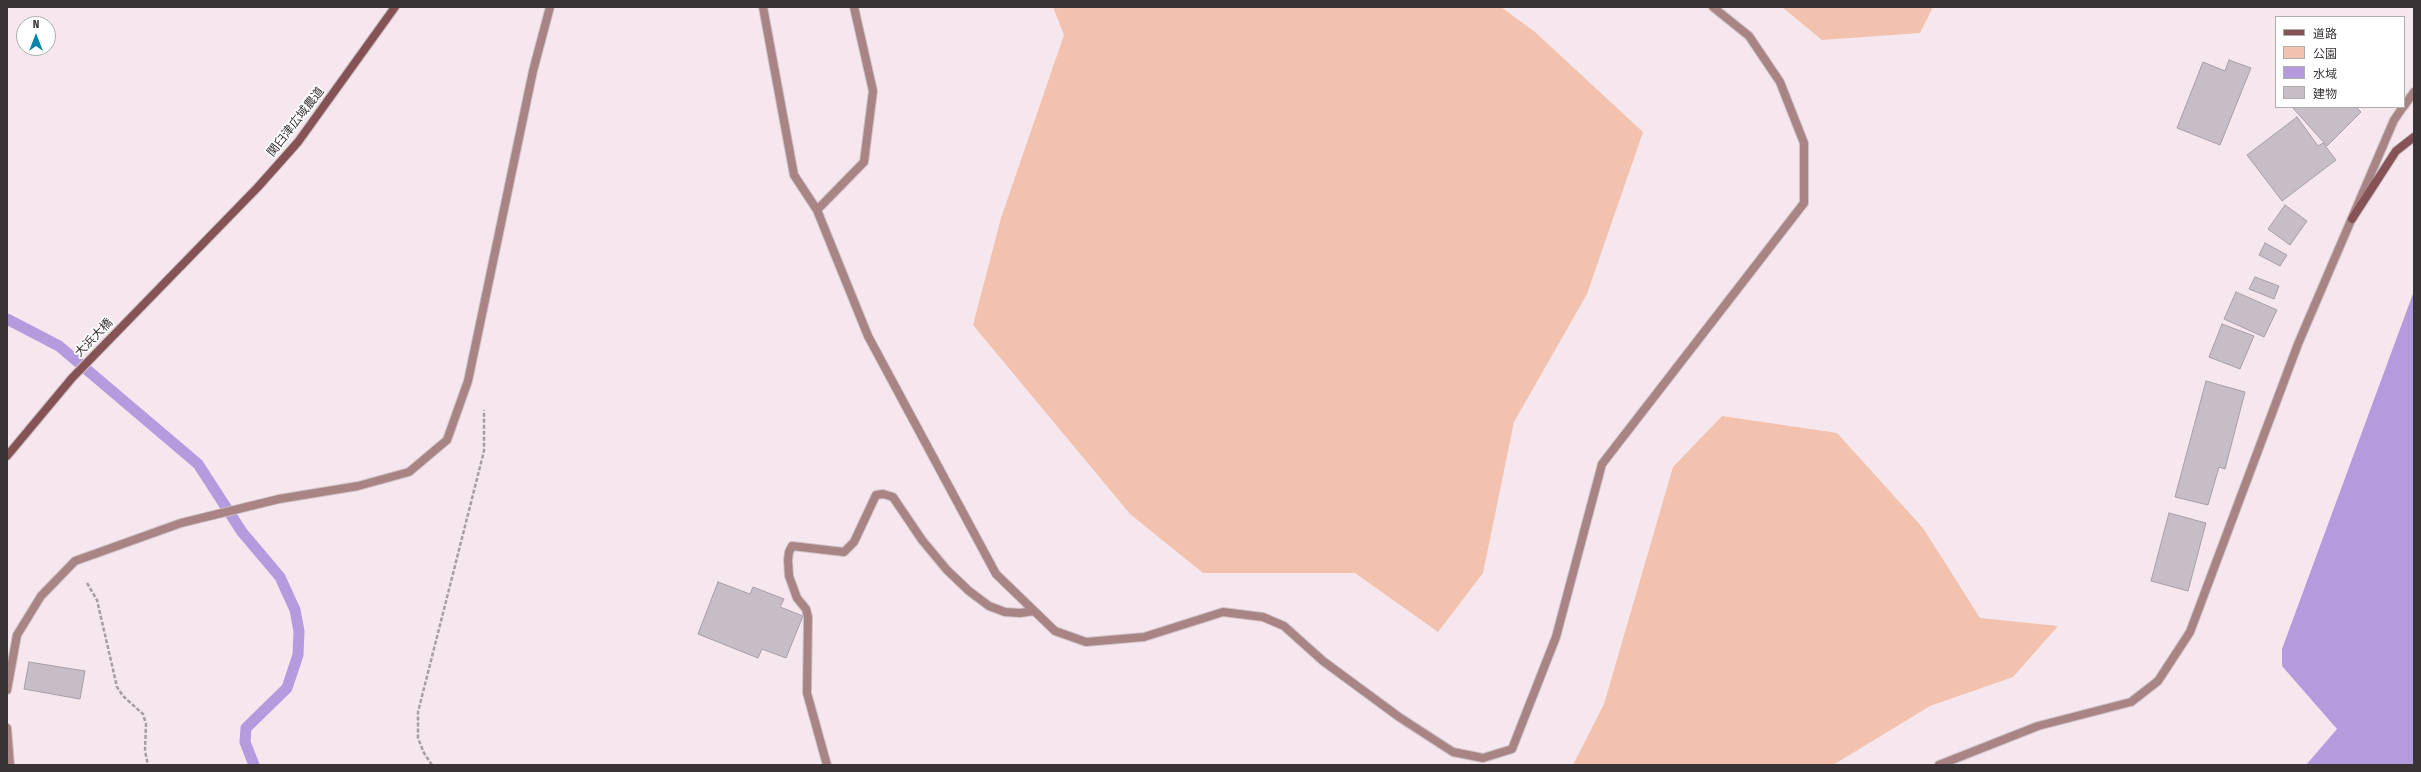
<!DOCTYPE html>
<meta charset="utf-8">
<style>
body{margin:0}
#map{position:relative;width:2421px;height:772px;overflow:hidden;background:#f5e7ed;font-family:"Fira Sans Condensed","Noto Sans JP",sans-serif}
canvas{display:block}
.frame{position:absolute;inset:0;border:8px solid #393335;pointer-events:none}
.legend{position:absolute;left:2275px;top:16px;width:130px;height:92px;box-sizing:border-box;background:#fff;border:1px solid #b0adae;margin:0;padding:5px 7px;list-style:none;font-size:12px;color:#393335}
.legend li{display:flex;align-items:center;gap:8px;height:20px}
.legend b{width:20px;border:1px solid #b0adae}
.north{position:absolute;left:16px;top:16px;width:40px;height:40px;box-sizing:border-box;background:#fff;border:1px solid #b0adae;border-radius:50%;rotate:0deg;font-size:11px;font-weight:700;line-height:16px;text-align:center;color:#393335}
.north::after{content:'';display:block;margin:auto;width:14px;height:18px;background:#0584a8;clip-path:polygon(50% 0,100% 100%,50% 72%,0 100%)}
</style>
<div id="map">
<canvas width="2421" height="772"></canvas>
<div class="frame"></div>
<ul class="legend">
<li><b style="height:5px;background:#855356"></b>道路</li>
<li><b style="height:11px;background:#f3c2af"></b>公園</li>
<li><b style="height:11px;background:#b49bde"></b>水域</li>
<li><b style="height:11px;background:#c7bdc6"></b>建物</li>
</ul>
<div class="north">N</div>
</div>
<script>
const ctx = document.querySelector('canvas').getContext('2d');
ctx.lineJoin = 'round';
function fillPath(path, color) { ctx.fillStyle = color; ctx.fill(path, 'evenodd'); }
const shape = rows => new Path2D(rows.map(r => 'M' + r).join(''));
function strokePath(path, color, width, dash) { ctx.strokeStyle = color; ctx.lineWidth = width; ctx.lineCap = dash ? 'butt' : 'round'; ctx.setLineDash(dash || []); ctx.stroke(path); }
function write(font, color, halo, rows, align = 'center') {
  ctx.font = font + ' "Fira Sans Condensed","Noto Sans JP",sans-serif'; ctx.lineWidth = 3.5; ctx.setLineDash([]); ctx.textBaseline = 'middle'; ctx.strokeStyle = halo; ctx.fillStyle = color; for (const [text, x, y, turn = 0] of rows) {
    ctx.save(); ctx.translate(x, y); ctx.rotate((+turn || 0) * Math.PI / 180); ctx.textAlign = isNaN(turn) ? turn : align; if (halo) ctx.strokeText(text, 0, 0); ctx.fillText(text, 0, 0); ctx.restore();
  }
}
fillPath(shape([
 [1053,7,1501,7,1535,32,1643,132,1587,294,1514,422,1483,573,1438,632,1355,573,1203,573,1130,514,973,325,1001,218,1064,35],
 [1782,7,1933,7,1920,33,1822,40],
 [1722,416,1837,433,1923,528,1980,618,2058,626,2013,677,1930,706,1833,765,1573,765,1604,704,1673,467]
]), '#f3c2af');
fillPath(shape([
 [2414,291,2414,765,2306,765,2337,729,2282,666,2282,649]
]), '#b49bde');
strokePath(shape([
 [7,319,59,346,198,464,242,532,280,577,295,610,299,631,298,655,287,688,246,728,245,742,254,765]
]), '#b49bde', 11);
const building = shape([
 [2229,60,2251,68,2220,145,2177,128,2203,62,2225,71,2229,60],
 [2292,107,2356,107,2361,112,2327,146,2292,107],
 [2297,117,2318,146,2323,143,2336,160,2282,201,2247,155,2297,117],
 [2285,205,2307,221,2290,245,2268,229,2285,205],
 [2265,243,2287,255,2280,266,2259,255,2265,243],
 [2255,277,2279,286,2274,299,2249,289,2255,277],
 [2236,292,2277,310,2264,337,2224,319,2236,292],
 [2222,324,2254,336,2240,369,2209,357,2222,324],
 [2206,381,2245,392,2225,469,2219,467,2208,505,2175,497,2206,381],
 [2169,513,2206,523,2188,591,2151,581,2169,513],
 [718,582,750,594,753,587,784,599,780,607,803,616,786,658,762,649,758,658,698,634,718,582],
 [29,662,85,671,80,699,24,689,29,662]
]);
fillPath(building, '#c7bdc6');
strokePath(building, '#a79ea7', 1);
const street = shape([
 [763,7,794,175,817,210,868,336,996,574,1055,631,1086,642,1144,637,1223,612,1263,617,1284,626,1323,661,1399,717,1453,752,1483,758,1512,749,1556,637,1602,464,1804,203,1804,143,1780,82,1749,36,1713,7],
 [2404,106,2414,92],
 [817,210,864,162,873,91,854,7],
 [7,690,17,635,41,596,75,561,181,523,279,499,358,486,409,472,447,440,468,381,533,71,550,7],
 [7,728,10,765],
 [827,765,807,693,808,617,806,609,797,598,789,576,788,560,789,552,792,546,844,552,854,542,876,495,883,494,893,497,922,540,947,570,969,591,989,606,1005,612,1020,613,1034,611],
 [1939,765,2038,726,2131,702,2158,681,2190,632,2298,344,2394,120,2403,107]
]);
const secondary = shape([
 [2352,219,2396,151,2414,137],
 [7,456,72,378,258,187,298,142,395,7]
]);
strokePath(street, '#cfc3c8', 10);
strokePath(secondary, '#cfc3c8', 10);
strokePath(shape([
 [87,583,97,600,117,687,123,696,143,714,146,724,145,751,148,765],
 [432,765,424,753,418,738,418,712,484,451,484,410]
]), '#a89da2', 2.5, [4, 2]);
strokePath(street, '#a88485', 8);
strokePath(secondary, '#855356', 8);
write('12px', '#393335', '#fff', [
 ["関臼津広域農道",296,122,-52],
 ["大浜大橋",94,338,-46]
]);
</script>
